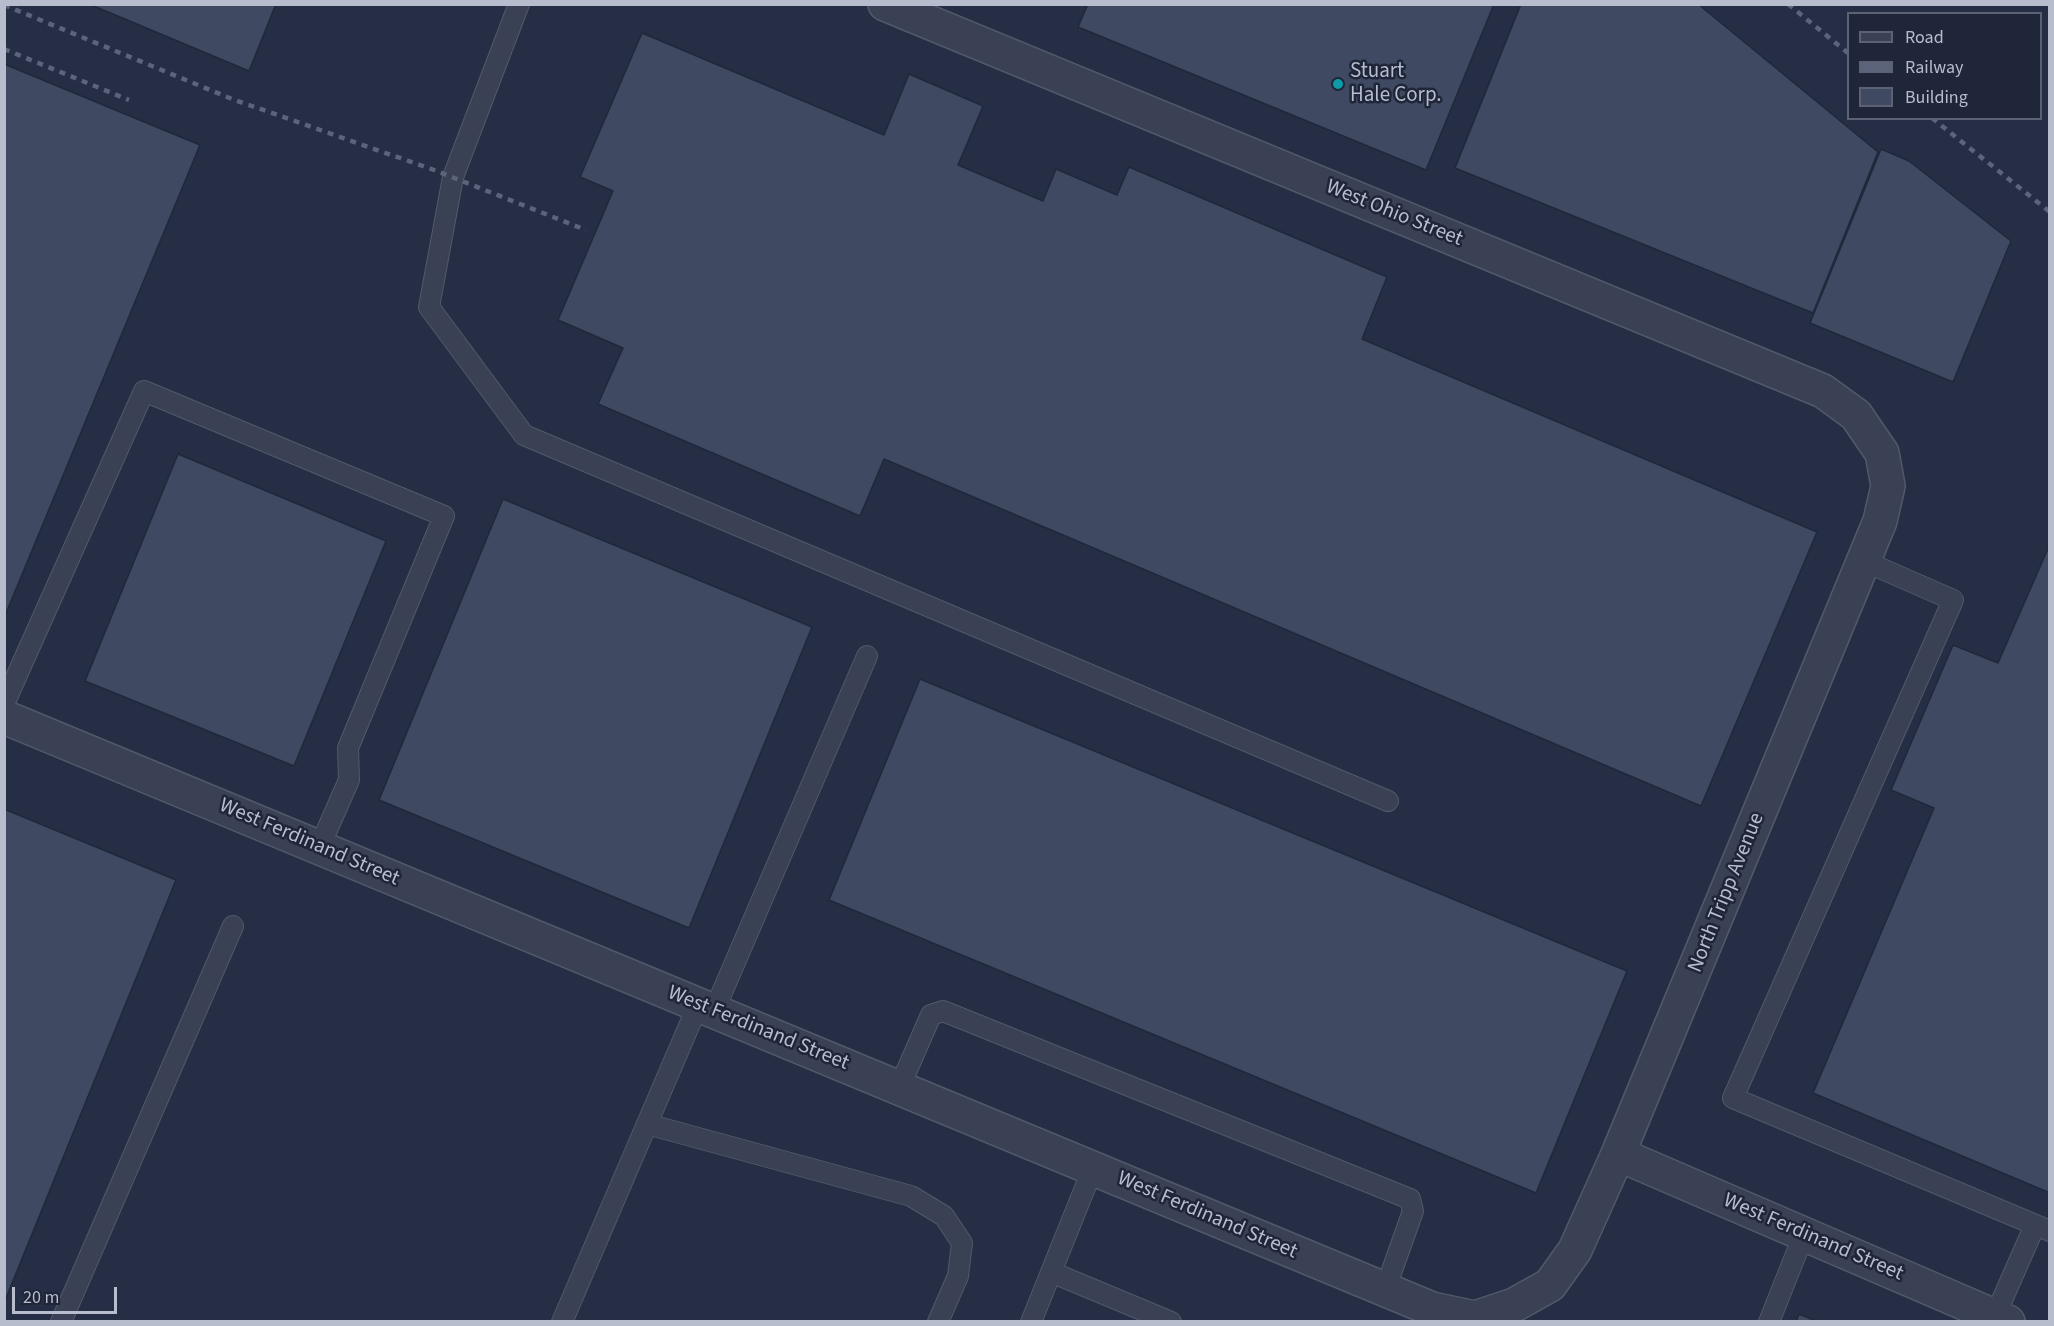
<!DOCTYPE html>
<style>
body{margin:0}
#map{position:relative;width:2054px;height:1326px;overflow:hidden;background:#252e44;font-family:"Source Sans 3",sans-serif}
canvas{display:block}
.frame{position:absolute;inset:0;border:6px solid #b7bdcd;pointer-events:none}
.legend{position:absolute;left:1847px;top:12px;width:195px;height:108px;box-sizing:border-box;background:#1f2639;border:2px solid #5c6274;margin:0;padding:8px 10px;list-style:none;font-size:18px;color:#b7bdcd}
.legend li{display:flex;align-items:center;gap:12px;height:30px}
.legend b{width:30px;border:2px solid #5c6274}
.scale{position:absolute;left:12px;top:1287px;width:105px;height:27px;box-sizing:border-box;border:3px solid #b7bdcd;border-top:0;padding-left:8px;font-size:18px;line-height:21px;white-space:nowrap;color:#b7bdcd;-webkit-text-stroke:4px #1f2639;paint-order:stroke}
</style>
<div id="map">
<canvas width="2054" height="1326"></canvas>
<div class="frame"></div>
<ul class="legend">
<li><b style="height:8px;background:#3a4154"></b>Road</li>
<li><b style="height:8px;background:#5c647b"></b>Railway</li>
<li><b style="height:16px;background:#3f4961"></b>Building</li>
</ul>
<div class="scale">20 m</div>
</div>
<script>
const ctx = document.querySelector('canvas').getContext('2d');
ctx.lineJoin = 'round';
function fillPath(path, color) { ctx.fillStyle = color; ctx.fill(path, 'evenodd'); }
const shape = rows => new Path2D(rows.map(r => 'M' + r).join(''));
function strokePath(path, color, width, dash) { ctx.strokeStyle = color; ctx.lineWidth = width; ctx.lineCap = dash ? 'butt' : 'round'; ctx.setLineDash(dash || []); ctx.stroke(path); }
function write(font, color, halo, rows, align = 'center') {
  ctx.font = font + ' "Source Sans 3",sans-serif'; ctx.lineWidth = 5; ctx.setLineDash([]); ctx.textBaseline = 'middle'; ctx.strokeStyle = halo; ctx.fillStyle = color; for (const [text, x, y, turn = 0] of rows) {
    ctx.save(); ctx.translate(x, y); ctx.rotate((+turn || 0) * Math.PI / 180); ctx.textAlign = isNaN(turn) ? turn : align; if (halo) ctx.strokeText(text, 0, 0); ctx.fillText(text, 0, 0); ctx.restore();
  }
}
const building = shape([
 [89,4,276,4,249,71,89,4],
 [1088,4,1494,4,1426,170,1078,27,1088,4],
 [1521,4,1698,4,1878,152,1813,313,1455,168,1521,4],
 [642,33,884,135,909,74,983,106,958,165,1043,201,1056,169,1117,195,1129,167,1387,277,1362,339,1817,532,1701,806,884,459,860,516,598,404,623,348,558,320,613,191,580,177,642,33],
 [4,64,200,145,4,618,4,64],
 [1881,149,1909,161,2011,241,1953,382,1810,323,1881,149],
 [178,454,386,541,294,766,85,681,178,454],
 [503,499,812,627,689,928,379,800,503,499],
 [2050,544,2050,1193,1813,1093,1934,808,1891,790,1953,645,1998,663,2050,544],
 [920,679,1627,971,1536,1193,829,900,920,679],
 [4,809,176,880,4,1303,4,809],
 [1799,1314,1818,1322,1796,1322,1799,1314]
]);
fillPath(building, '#3f4961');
strokePath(building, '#21283b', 1.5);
const service = shape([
 [519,4,453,177,429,307,524,435,1388,801],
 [1864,561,1953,600,1733,1098,2050,1231],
 [4,704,144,391,444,516,348,748,349,780,319,848],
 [714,1011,867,656],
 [899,1088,931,1015,943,1011,1410,1199,1413,1211,1385,1290],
 [647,1124,911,1196,944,1216,962,1243,958,1276,938,1322],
 [1051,1272,1171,1322],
 [1995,1316,2035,1225],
 [61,1322,233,926],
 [562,1322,698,1005],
 [1031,1322,1093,1168],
 [1769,1322,1804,1234]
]);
const minor = shape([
 [4,717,1432,1309,1475,1318,1514,1305,1550,1285,1575,1250,1618,1154,1880,521,1888,486,1882,453,1856,415,1823,391,885,4],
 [1618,1154,2008,1322]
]);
strokePath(service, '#52596b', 22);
strokePath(minor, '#52596b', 36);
strokePath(service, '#3a4154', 20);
strokePath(minor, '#3a4154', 33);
strokePath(shape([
 [1788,4,1848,53],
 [4,5,232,99,434,170,586,230],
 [4,49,129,100],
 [1932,118,2050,212]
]), '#5c647b', 4.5, [6, 6]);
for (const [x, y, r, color] of [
 [1338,84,6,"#0f9aa8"]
]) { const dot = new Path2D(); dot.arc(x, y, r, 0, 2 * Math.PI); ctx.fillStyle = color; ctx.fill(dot); strokePath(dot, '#1f2639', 2); }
write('21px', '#b7bdcd', '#1f2639', [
 ["Stuart",1350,72],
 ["Hale Corp.",1350,96]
], 'left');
write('21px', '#b7bdcd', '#1f2639', [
 ["West Ohio Street",1394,214,22],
 ["West Ferdinand Street",309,843,23],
 ["North Tripp Avenue",1727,893,-68],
 ["West Ferdinand Street",758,1029,22],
 ["West Ferdinand Street",1207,1216,23],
 ["West Ferdinand Street",1813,1238,23]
]);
</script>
